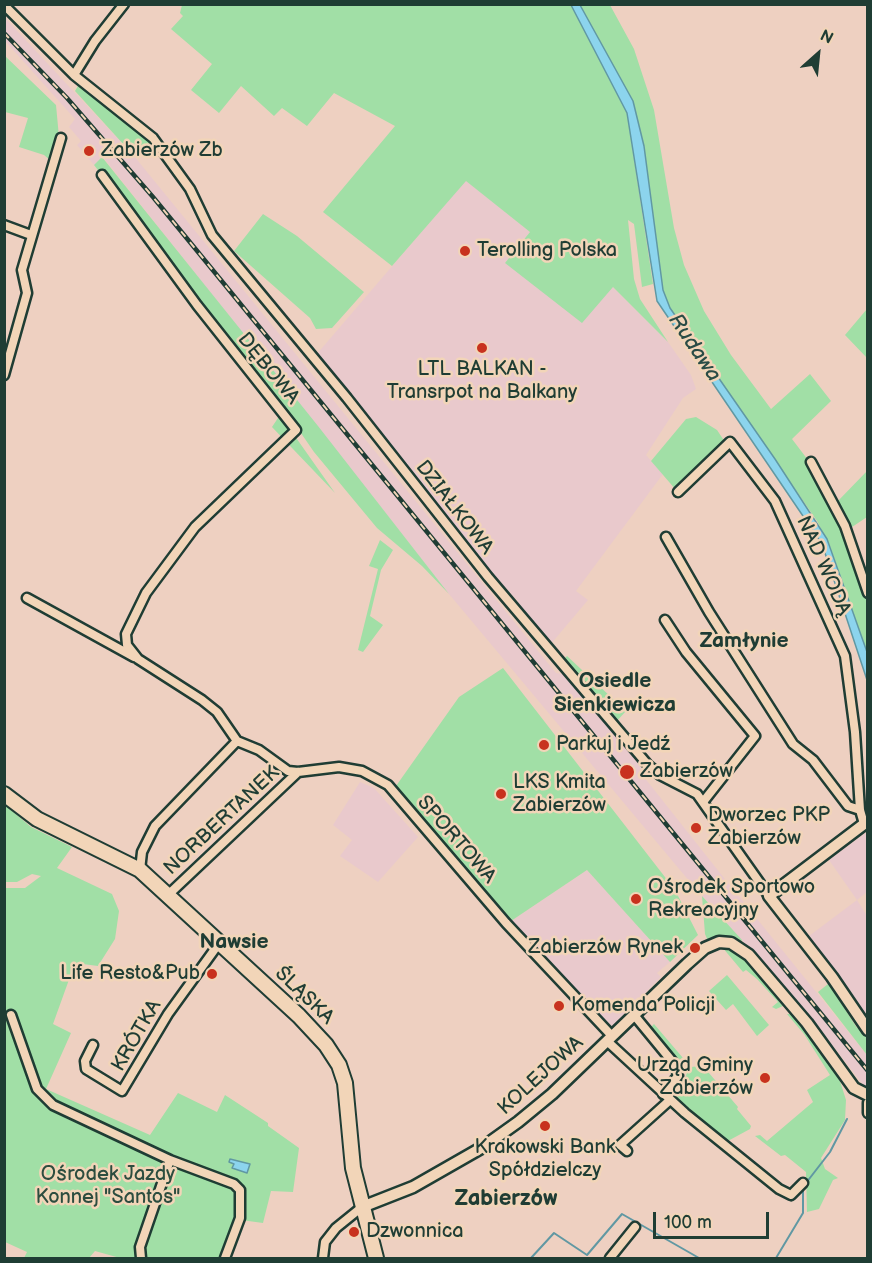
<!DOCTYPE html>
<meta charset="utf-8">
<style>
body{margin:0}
#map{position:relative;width:872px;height:1263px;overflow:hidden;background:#eed0c1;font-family:"Balsamiq Sans",sans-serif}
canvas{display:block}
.frame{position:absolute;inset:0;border:6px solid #1f3d34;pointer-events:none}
.north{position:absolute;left:788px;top:24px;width:60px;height:60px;-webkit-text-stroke:4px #f2d5b8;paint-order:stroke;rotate:27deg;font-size:16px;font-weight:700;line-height:24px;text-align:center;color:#1f3d34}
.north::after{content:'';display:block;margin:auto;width:21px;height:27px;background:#1f3d34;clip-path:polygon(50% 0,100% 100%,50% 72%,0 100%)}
.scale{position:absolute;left:653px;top:1212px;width:116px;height:27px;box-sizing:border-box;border:3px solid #1f3d34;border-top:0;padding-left:8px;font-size:18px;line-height:21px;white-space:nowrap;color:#1f3d34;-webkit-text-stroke:4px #f2d5b8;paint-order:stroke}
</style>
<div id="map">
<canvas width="872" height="1263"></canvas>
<div class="frame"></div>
<div class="north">N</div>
<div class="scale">100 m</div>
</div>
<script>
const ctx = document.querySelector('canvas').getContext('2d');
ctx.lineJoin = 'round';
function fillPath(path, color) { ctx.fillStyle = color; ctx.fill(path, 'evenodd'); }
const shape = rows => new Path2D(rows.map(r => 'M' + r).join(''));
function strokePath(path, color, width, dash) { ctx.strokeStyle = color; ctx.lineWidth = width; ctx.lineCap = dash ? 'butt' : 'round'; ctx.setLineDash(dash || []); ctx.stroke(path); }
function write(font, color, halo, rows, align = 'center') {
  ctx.font = font + ' "Balsamiq Sans",sans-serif'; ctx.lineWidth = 5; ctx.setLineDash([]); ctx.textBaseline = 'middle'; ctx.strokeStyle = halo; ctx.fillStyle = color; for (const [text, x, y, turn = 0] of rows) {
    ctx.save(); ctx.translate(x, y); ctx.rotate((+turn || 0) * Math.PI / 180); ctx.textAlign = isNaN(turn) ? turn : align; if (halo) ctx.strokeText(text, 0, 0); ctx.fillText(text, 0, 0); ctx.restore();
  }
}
fillPath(shape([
 [5,18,134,156,556,673,567,675,647,775,644,777,720,873,867,1055,867,1090,817,1025,685,876,449,594,103,157,94,165,77,145,81,141,69,127,75,119,5,41],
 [466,180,530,232,505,263,613,287,668,342,691,375,696,389,683,398,646,455,663,474,576,591,588,600,550,645,515,607,518,601,504,586,496,585,316,355],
 [360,782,374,788,418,837,378,882,340,856,352,840,333,825],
 [867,832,867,892,857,900,867,916,867,1018,809,936,857,900,829,860],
 [587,870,670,962,657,973,661,977,611,1027,511,921]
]), '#e9c9cc');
fillPath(shape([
 [192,4,571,5,627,113,653,284,642,287,634,224,628,220,634,279,640,299,668,342,613,287,582,323,505,263,530,232,466,181,392,266,323,212,395,126,334,93,307,126,282,108,274,116,241,86,219,113,191,90,212,64,171,29,183,16,180,13,182,5],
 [580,5,610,5,634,49,654,110,674,228,684,265,704,311,731,355,771,409,810,374,831,401,792,439,808,460,807,463,831,500,867,598,867,652,830,546,817,521,670,308,663,290,644,146,633,101],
 [4,55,56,105,59,137,51,161,44,155,19,147,28,118,5,112],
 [79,84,134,127,150,143,134,156,75,91],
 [102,157,318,426,449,594,422,566,377,528,314,452,285,410,217,326,94,165],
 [263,214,297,236,364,292,332,328,316,329,310,318,234,251],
 [867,309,867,358,845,335],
 [280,415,335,493,272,427],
 [696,417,717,430,725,442,676,490,651,461,686,419],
 [867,471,867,517,849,529,837,502],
 [380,540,393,550,381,570,370,616,383,625,363,652,358,650,378,569,369,566],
 [567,656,626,711,616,722,563,660],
 [503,668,675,890,698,935,670,962,587,870,511,921,396,786,459,697],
 [4,804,31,827,72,847,57,868,112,894,119,911,115,939,98,966,75,963,53,1024,71,1033,46,1089,150,1135,178,1093,217,1112,225,1095,268,1123,268,1126,299,1148,293,1192,271,1191,263,1223,241,1220,222,1258,120,1258,95,1251,89,1258,24,1258,27,1252,5,1242,5,888,25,888,41,876,32,874,17,882,5,882],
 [702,896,742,940,741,942,725,936,708,941,705,934],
 [722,947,735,951,746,960,783,1006,776,1009,772,1007,778,1002,757,979,746,970,743,972],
 [727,975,769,1025,757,1036,733,1004,726,1010,709,991],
 [828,984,837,990,835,994,841,1003,857,1028,862,1029,867,1038,867,1055,818,992],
 [787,1014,792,1014,816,1046,840,1081,846,1100,845,1120,821,1158,825,1169,838,1178,833,1180,819,1209,807,1212,806,1172,785,1155,781,1156,755,1136,760,1135,767,1141,813,1102,807,1090,830,1075,804,1034],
 [654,1024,683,1058,679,1061,651,1027],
 [684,1060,690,1067,703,1066,738,1107,737,1109,751,1126,750,1129,726,1142,674,1097,671,1091,686,1076,687,1072,681,1064]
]), '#a1dfa6');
const water = shape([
 [571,5,580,5,633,101,644,146,663,290,670,308,775,459,827,539,867,652,867,680,822,544,657,301,627,113,571,5],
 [230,1159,250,1164,247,1173,232,1168,234,1164,229,1162,230,1159]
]);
fillPath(water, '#8cd4ed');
strokePath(water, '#6098a3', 1.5);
strokePath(shape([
 [806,1183,830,1152,847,1119],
 [531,1258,554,1233,587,1255,622,1214,699,1258],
 [776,1258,803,1213,803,1188]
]), '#6098a3', 2);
const minor = shape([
 [4,5,74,75,153,138,190,189,212,235,347,398,488,577,648,765,660,775,697,794,769,896],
 [74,75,95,41,124,4],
 [102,175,197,305,296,430,195,527,146,593,126,634,127,645,138,659,202,700,217,712,237,741],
 [4,225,31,235],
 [4,375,27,293,22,270,61,138],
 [811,462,845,526,868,593],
 [678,492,730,442,775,501,845,656,855,732,860,810,864,824],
 [666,537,709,612,793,744,813,760,848,806,860,810],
 [27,598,134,657],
 [665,620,686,652,755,736,703,802],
 [237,741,259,750,288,771,298,772,339,767,362,771,388,785,506,923,612,1036],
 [140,870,142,852,155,826,237,741],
 [169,894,298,772],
 [11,1015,37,1089,53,1105,170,1160],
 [634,1015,676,1066,678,1076,663,1094],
 [607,1041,685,1113,779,1189,791,1195,803,1183],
 [93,1045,85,1061,86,1069,122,1091,168,1014,220,942],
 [868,1103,868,1113],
 [627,1151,620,1145,670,1100],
 [141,1258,140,1247,170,1160,234,1184,240,1190,240,1218,225,1258],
 [323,1258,325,1242,336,1228,362,1207],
 [610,1258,635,1227]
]);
const tertiary = shape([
 [868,821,769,896,832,977,868,1030],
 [362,1207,413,1187,483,1147,518,1122,552,1094,687,964,705,948,719,942,731,943,749,955,807,1023,854,1088,868,1095]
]);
const primary = shape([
 [4,794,37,819,140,870,299,1016,326,1045,339,1065,345,1083,353,1168,376,1258]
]);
strokePath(minor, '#1f3d34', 13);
strokePath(tertiary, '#1f3d34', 15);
strokePath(primary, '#1f3d34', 18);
strokePath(minor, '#f2d5b8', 8);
strokePath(tertiary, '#f2d5b8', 10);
strokePath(primary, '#f2d5b8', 14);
const rail = shape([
 [4,33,67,98,153,197,868,1071]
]);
strokePath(rail, '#1f3d34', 4.5);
strokePath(rail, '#f2d5b8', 2, [7]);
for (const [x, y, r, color] of [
 [89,151,6,"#c8321e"],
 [465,251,6,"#c8321e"],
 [482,348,6,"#c8321e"],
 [544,745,6,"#c8321e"],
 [627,772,8,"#c8321e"],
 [501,794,6,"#c8321e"],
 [696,828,6,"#c8321e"],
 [636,899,6,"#c8321e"],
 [695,948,6,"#c8321e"],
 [212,974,6,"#c8321e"],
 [559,1006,6,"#c8321e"],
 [765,1078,6,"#c8321e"],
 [545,1126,6,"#c8321e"],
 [354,1232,6,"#c8321e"]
]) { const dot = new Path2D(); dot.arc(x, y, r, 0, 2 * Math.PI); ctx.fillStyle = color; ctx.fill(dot); strokePath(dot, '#f2d5b8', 2); }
write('20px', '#1f3d34', '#f2d5b8', [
 ["Zabierzów Zb",101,151],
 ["Terolling Polska",477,251],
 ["LTL BALKAN -",482,370,"center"],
 ["Transrpot na Balkany",482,393,"center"],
 ["Parkuj i Jedź",556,745],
 ["Zabierzów",640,772],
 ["LKS Kmita",513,783],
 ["Zabierzów",513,806],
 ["Dworzec PKP",708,816],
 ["Zabierzów",708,839],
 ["Ośrodek Sportowo",648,888],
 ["Rekreacyjny",648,911],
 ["Zabierzów Rynek",683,948,"right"],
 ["Life Resto&Pub",200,974,"right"],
 ["Komenda Policji",571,1006],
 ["Urząd Gminy",753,1066,"right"],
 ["Zabierzów",753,1089,"right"],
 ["Krakowski Bank",545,1148,"center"],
 ["Spółdzielczy",545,1171,"center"],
 ["Dzwonnica",366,1232]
], 'left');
write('20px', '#1f3d34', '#f2d5b8', [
 ["DĘBOWA",268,369,51],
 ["DZIAŁKOWA",454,508,52],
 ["NAD WODĄ",823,566,66],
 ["NORBERTANEK",222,821,-43],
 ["SPORTOWA",456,840,49],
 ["ŚLĄSKA",304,996,44],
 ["KRÓTKA",137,1036,-60],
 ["KOLEJOWA",541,1076,-42]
]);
write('20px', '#2c4d3f', '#f2d5b8', [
 ["Ośrodek Jazdy",108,1175],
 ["Konnej \"Santos\"",108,1198]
]);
write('italic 21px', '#2a4c46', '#f2d5b8', [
 ["Rudawa",694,348,56]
]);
write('bold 21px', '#1f3d34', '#f2d5b8', [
 ["Zamłynie",744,642],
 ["Osiedle",615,682],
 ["Sienkiewicza",615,706],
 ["Nawsie",234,943]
]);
write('bold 22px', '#1f3d34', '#f2d5b8', [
 ["Zabierzów",506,1199]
]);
</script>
